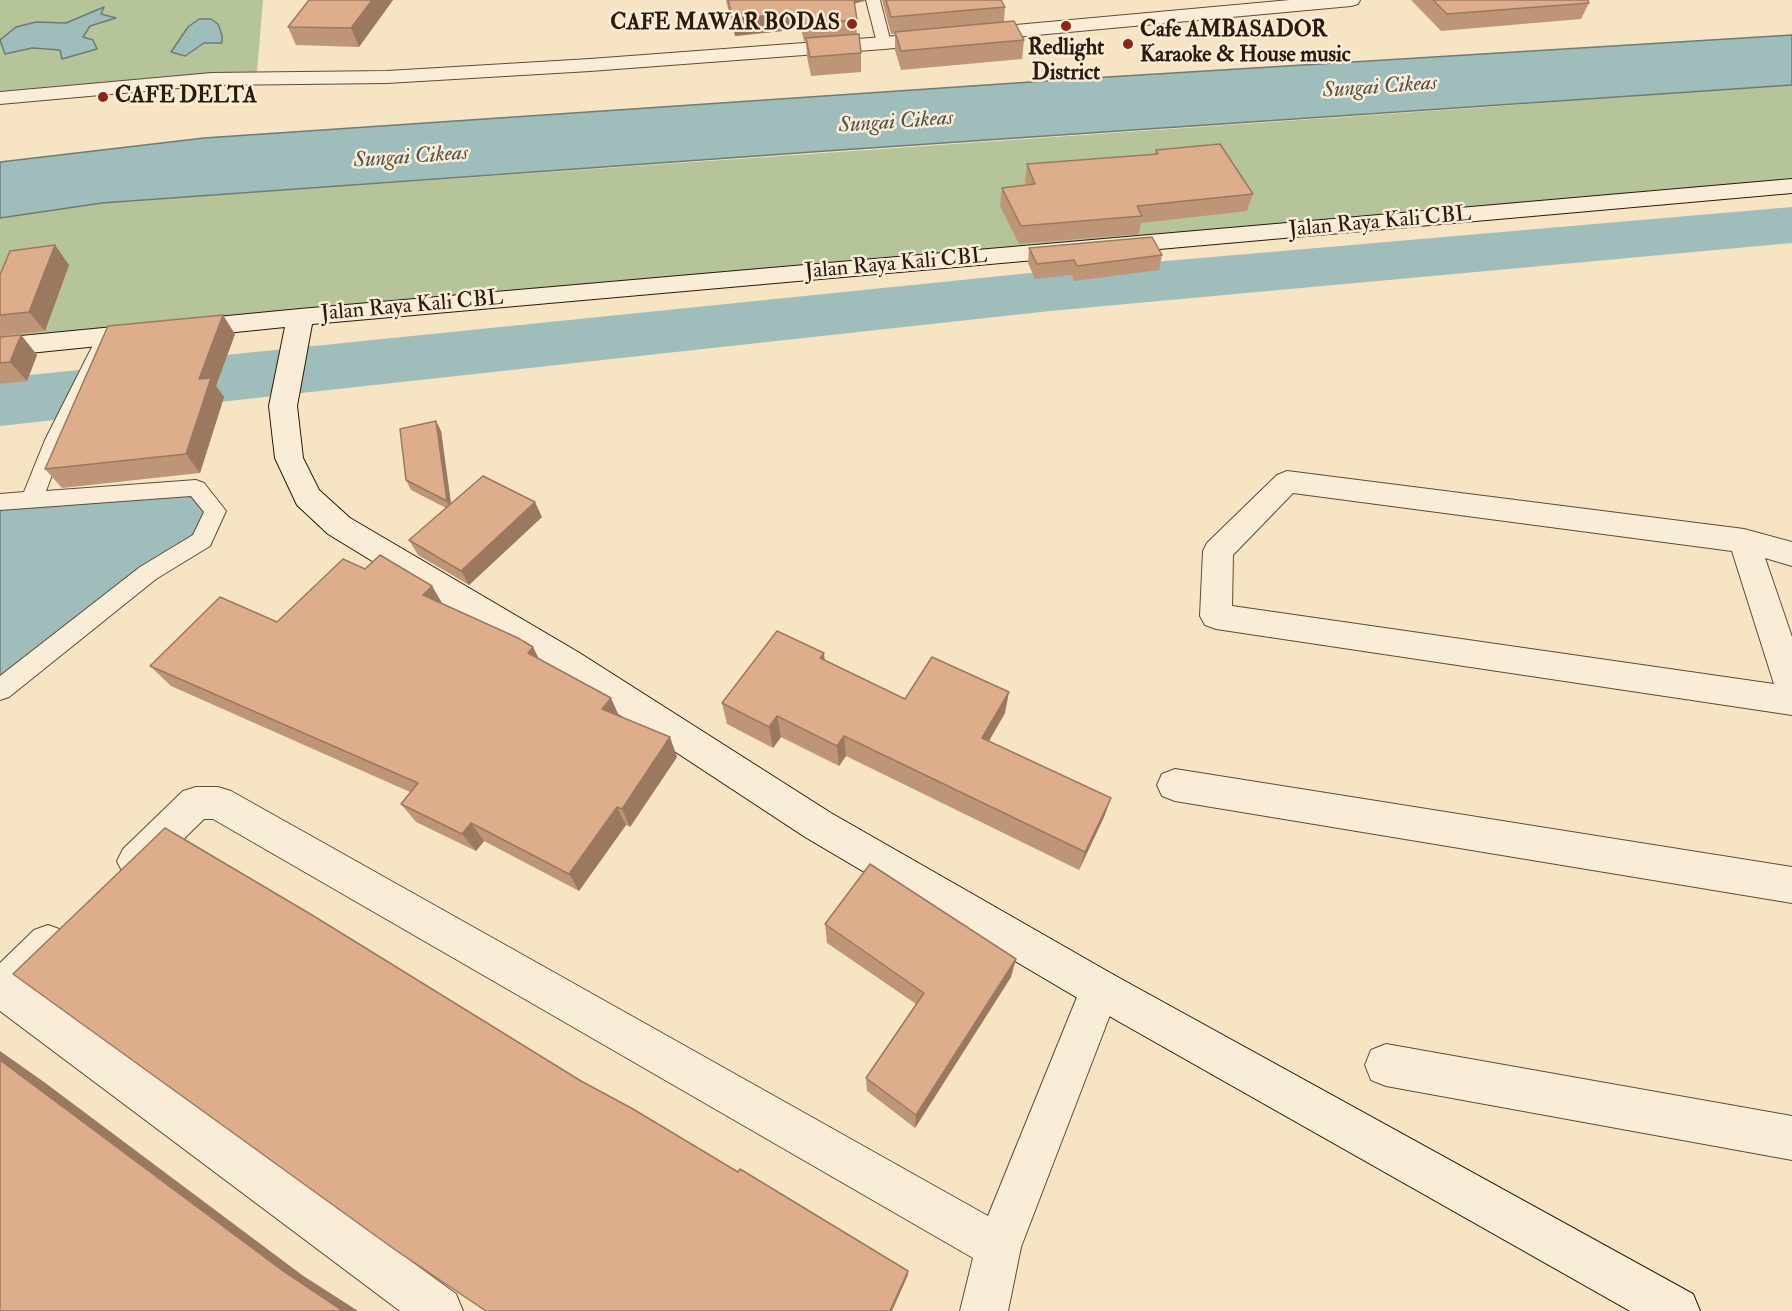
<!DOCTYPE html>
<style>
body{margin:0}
canvas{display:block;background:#f6e4c3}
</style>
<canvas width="1792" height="1311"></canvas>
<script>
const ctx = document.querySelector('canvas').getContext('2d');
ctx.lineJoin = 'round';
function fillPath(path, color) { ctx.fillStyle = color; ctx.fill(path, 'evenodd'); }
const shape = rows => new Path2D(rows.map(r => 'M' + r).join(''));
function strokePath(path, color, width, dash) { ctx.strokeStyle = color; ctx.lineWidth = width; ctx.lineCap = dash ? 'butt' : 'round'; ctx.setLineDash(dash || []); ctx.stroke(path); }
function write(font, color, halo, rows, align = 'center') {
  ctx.font = font + ' "IM FELL Double Pica",serif'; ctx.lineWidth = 5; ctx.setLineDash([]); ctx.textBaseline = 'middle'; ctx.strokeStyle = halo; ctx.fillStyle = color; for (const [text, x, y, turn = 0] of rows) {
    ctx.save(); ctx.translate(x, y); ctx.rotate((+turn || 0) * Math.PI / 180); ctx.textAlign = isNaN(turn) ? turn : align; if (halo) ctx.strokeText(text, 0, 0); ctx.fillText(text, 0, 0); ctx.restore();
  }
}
fillPath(shape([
 [0,0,263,0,257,72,198,74,0,96],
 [103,8,101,14,115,19,90,26,83,37,93,40,97,49,62,59,60,50,32,48,5,53,36,22,65,23],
 [1792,83,1792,187,0,351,0,218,102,203,1502,106]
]), '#b6c599');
const water = shape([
 [104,7,101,14,116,18,90,26,83,37,93,40,97,49,62,59,60,50,32,48,5,54,0,40,16,27,36,22,66,23,104,7],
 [199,19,211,19,218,24,222,35,222,43,204,43,185,56,171,52,188,27,199,19],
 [1792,35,1792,85,826,151,102,203,0,218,0,162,204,138,1075,79,1792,35],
 [196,488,215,511,202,540,0,690,0,502,196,488]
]);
fillPath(water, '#9ebdbb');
strokePath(water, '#707b75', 1.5);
fillPath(shape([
 [1792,207,1792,243,1050,311,0,426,0,378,1050,271,1792,207]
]), '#9ebdbb');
const lane = shape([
 [866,0,880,0,891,43,889,46,884,47,877,43,866,0],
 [103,339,110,341,113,345,65,440,46,491,196,480,204,483,226,511,210,546,156,579,9,697,0,700,0,676,140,567,193,535,204,512,191,496,0,510,0,494,24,492,45,440,93,345,96,341,103,339]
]);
const street = shape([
 [1290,0,1360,0,1358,4,1351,6,884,49,590,71,387,83,212,85,0,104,0,92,212,73,387,71,590,59,884,37,1290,0],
 [1287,471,1744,529,1792,542,1792,566,1765,558,1792,637,1792,715,1216,629,1205,625,1200,616,1203,551,1207,543,1277,475,1287,471],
 [1293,493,1732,551,1774,684,1232,606,1233,555,1293,493],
 [1175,769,1792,867,1792,903,1175,801,1162,796,1157,785,1162,774,1175,769],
 [196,787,218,787,231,791,988,1216,1086,975,1100,969,1114,975,1120,989,1021,1247,1008,1311,960,1311,973,1258,213,819,204,819,149,873,136,878,123,873,117,861,123,849,183,791,196,787],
 [48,925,62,930,68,944,62,958,34,986,456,1294,463,1311,400,1311,0,1011,0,963,34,930,48,925],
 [1386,1044,1792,1116,1792,1160,1386,1086,1371,1080,1365,1065,1371,1050,1386,1044]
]);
const secondary = shape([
 [1792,179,1792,193,312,324,297,406,303,458,319,490,350,518,578,652,831,813,1114,975,1693,1294,1700,1311,1630,1311,1086,1003,805,837,554,672,328,534,297,505,275,458,269,406,285,327,0,356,0,338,300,309,1792,179]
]);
strokePath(lane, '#5e4c39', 2);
strokePath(street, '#5e4c39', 2);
strokePath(secondary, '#2c190b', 2);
fillPath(lane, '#f9edd8');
fillPath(street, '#f9edd8');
fillPath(secondary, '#f9edd8');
fillPath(shape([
 [393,0,359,47,296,45,288,27],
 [726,0,865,0,864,1,854,3,857,35,861,53,861,72,811,76,807,57,806,41,804,41,801,29,735,36],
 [882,0,1001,0,1005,7,1004,22,1024,40,1022,59,901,70,895,50,895,34,891,34],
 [1411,0,1588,0,1589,3,1581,19,1441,31],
 [1156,150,1253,194,1247,211,1141,223,1139,234,1019,244,1000,206,1002,188,1027,185,1025,182,1027,164,1155,154],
 [1029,248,1162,255,1159,270,1074,281,1072,275,1035,279,1028,263],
 [69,265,45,331,0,336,0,275],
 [235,334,216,386,224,397,200,473,62,488,45,469],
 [21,335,37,355,27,381,0,384,0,337],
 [436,421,441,431,451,504,542,517,469,585,418,555,409,540,446,508,411,490,406,480],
 [365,569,432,586,442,604,533,647,539,659,677,757,630,827,626,825,579,891,484,841,476,851,416,822,401,804,410,792,171,686,150,666,277,622],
 [825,661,905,699,1005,713,989,741,1111,798,1104,817,1079,870,846,756,839,766,781,737,773,748,727,724,722,703],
 [825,924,1011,977,915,1128,867,1091,866,1078,916,1004,827,943]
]), '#bf9578');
fillPath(shape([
 [372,0,393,0,359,47,351,28],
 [853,0,865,0,864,1,853,4],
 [800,12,801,29,735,36,733,19],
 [55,245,69,265,45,331,29,312],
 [223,315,235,334,216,386,224,397,200,473,186,454,199,379],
 [21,335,37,355,27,381,10,362],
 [436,421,441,431,452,511,447,501],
 [535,502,542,517,469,585,461,571],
 [432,586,445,608,423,595],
 [533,647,543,668,528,653],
 [824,653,826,675,820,658],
 [1009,692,1005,713,979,758,982,738],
 [611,698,620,718,602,709],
 [777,716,781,737,773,748,769,727],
 [844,736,846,756,839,766,837,746],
 [670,737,677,757,630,827,622,809],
 [1111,798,1104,817,1079,870,1085,852],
 [617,807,626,825,579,891,569,874],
 [471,823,484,841,476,851,462,834],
 [1016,959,1011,977,915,1128,916,1115],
 [0,1051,44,1082,302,1275,358,1311,343,1311,283,1271,0,1060],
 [908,1271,908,1275,892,1311,890,1311]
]), '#9b7961');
const building = shape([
 [309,0,372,0,351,28,288,27,309,0],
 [728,0,854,0,857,20,803,24,800,12,733,19,728,0],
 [886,0,1001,0,1005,7,891,17,886,0],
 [1433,0,1588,0,1589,3,1447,14,1433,0],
 [1014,21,1024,40,901,51,895,32,1014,21],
 [859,34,861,53,810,57,806,38,859,34],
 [1220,144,1253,194,1137,206,1142,216,1021,226,1002,188,1035,184,1027,164,1158,154,1156,150,1220,144],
 [1152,237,1162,255,1077,266,1074,260,1037,264,1029,248,1152,237],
 [55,245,29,312,0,315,0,275,10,251,55,245],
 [223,315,199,379,211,378,186,454,45,469,108,326,223,315],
 [21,335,10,362,0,363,0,337,21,335],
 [436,421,447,501,406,480,400,429,436,421],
 [483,476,535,502,461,571,409,540,483,476],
 [380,555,432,586,423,595,518,638,533,647,528,653,611,698,602,709,670,737,622,809,617,807,569,874,471,823,462,834,401,804,418,783,150,666,220,597,277,622,343,559,365,569,380,555],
 [777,631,824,653,820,658,905,699,932,657,1009,692,982,738,1111,798,1085,852,844,736,837,746,777,716,769,727,722,703,777,631],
 [165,828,312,915,581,1081,633,1109,738,1172,740,1169,908,1271,890,1311,486,1311,394,1249,13,974,165,828],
 [870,864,1016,959,916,1115,866,1078,924,993,825,924,870,864],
 [0,1060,283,1271,343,1311,0,1311,0,1060]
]);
fillPath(building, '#dead8b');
strokePath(building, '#9b7961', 1.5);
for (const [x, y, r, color] of [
 [852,24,6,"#8f2418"],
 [1066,26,6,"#8f2418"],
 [1128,44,6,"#8f2418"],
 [103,97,6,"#8f2418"]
]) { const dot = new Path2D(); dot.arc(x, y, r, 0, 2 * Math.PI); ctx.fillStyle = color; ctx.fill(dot); strokePath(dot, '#f9edd8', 2); }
write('bold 22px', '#2c190b', '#f9edd8', [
 ["CAFE MAWAR BODAS",840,24,"right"],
 ["Cafe AMBASADOR",1140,31],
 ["Karaoke & House music",1140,56],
 ["Redlight",1066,49,"center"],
 ["District",1066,74,"center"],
 ["CAFE DELTA",115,97]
], 'left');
write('italic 22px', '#545249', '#f9edd8', [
 ["Sungai Cikeas",1380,88,-4],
 ["Sungai Cikeas",896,123,-4],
 ["Sungai Cikeas",411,158,-4]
]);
write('22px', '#2c190b', '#f9edd8', [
 ["Jalan Raya Kali CBL",1380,223,-5],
 ["Jalan Raya Kali CBL",896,265,-5],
 ["Jalan Raya Kali CBL",412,307,-5]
]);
</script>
